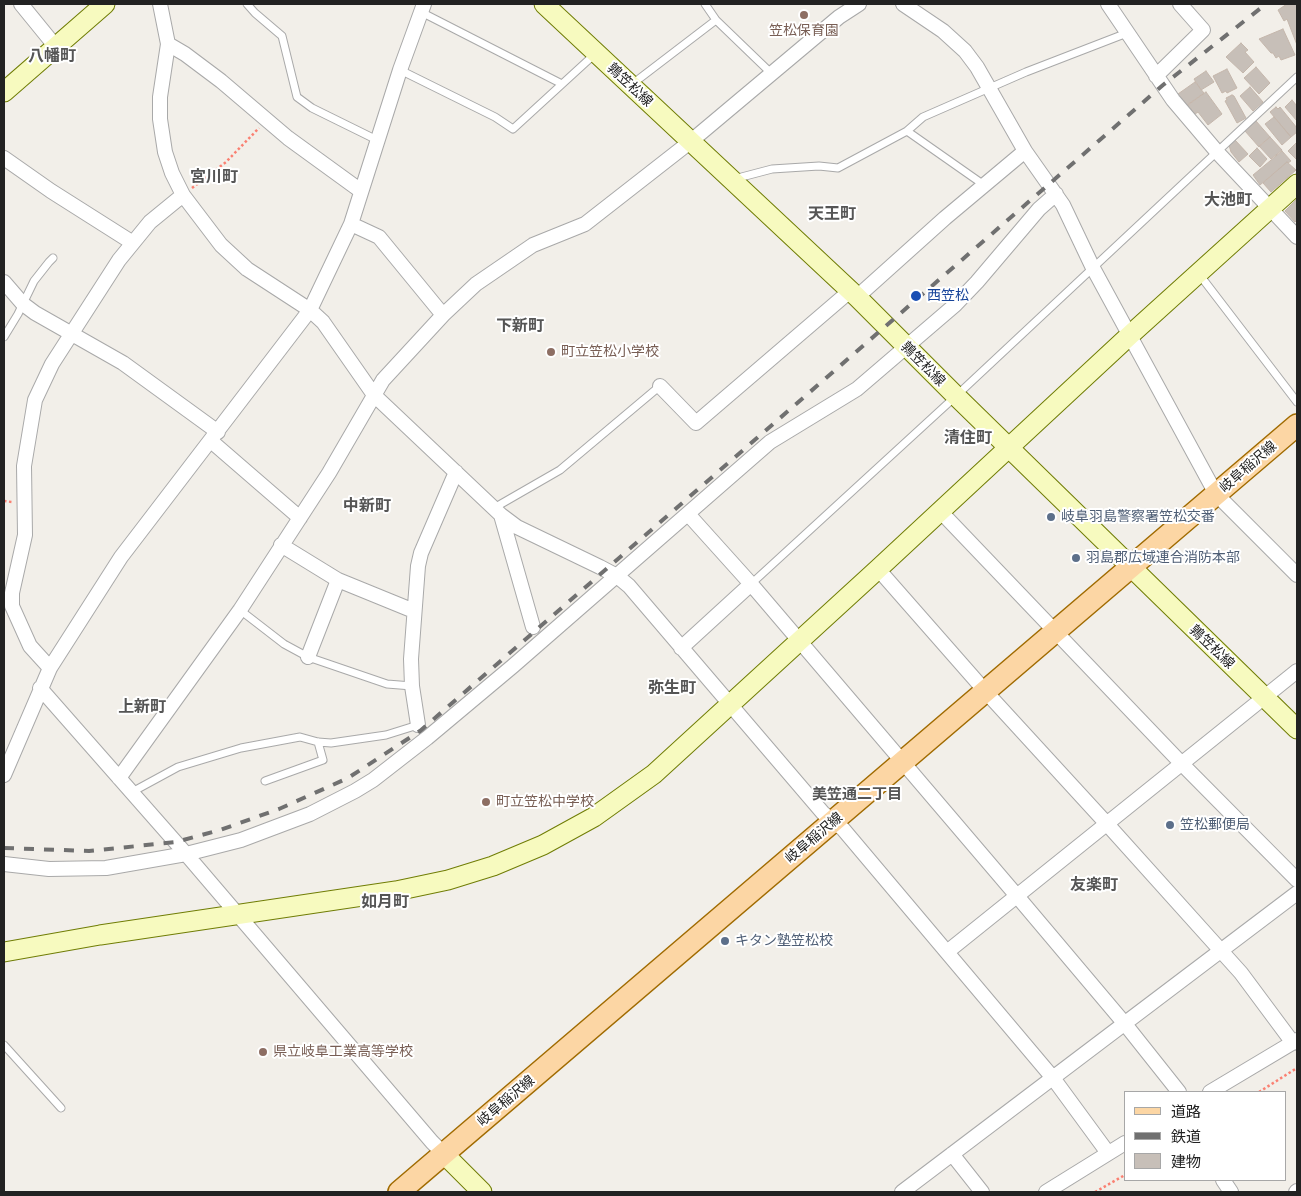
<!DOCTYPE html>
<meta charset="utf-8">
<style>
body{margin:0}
#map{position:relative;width:1301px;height:1196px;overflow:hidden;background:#f2efe9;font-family:"Public Sans","Noto Sans JP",sans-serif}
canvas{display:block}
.frame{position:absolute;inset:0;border:5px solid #222;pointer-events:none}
.legend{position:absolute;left:1124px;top:1091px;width:162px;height:90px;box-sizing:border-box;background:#fff;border:1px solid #a7a7a7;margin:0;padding:6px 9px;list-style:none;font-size:15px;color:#222}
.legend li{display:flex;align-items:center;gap:10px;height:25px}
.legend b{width:25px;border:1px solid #a7a7a7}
</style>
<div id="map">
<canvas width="1301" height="1196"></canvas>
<div class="frame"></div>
<ul class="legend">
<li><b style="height:6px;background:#fcd6a4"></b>道路</li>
<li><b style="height:6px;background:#707070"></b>鉄道</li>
<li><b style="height:14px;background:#c7bfb8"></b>建物</li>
</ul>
</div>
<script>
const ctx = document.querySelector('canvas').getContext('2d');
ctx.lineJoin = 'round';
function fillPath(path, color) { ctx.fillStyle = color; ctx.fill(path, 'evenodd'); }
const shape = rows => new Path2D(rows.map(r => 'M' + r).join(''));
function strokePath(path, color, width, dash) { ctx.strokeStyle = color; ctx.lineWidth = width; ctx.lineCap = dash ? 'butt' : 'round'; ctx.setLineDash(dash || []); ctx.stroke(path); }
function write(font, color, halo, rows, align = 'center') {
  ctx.font = font + ' "Public Sans","Noto Sans JP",sans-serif'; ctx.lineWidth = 4; ctx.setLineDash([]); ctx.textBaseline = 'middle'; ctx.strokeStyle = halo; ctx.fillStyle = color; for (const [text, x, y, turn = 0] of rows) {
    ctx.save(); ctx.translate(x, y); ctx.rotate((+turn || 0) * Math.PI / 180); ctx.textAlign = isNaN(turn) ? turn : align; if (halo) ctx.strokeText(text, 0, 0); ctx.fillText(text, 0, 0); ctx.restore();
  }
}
const building = shape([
 [1287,4,1297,4,1297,45,1287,19,1284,21,1278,10,1287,4],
 [1283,29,1295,55,1281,60,1279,56,1276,58,1273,53,1271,53,1259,39,1283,29],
 [1241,43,1248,50,1245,52,1254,62,1243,73,1226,57,1241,43],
 [1256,67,1270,83,1259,94,1244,78,1256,67],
 [1227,69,1237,88,1227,93,1226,91,1222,93,1213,76,1227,69],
 [1206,71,1214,82,1201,90,1194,79,1206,71],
 [1195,82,1204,93,1187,105,1178,94,1195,82],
 [1250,87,1263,102,1253,111,1240,96,1250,87],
 [1206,92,1222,114,1208,125,1198,112,1195,114,1188,105,1206,92],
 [1232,95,1234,96,1246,118,1237,123,1225,101,1227,100,1226,98,1232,95],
 [1292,100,1297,106,1297,121,1285,107,1292,100],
 [1276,107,1278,109,1280,107,1297,128,1297,132,1291,137,1270,112,1276,107],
 [1274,117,1291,137,1282,145,1265,124,1274,117],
 [1256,121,1270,137,1259,147,1245,131,1256,121],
 [1270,137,1282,150,1271,159,1259,146,1270,137],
 [1235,140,1248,154,1239,162,1231,152,1229,145,1235,140],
 [1297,142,1297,160,1288,151,1297,142],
 [1257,148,1267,159,1260,167,1249,156,1257,148],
 [1282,151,1291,161,1288,163,1287,162,1260,185,1253,175,1282,151],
 [1287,162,1296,170,1271,192,1263,183,1287,162],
 [1297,199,1297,220,1295,222,1285,211,1297,199]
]);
fillPath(building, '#c7bfb8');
strokePath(building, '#c4b6ab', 1);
const lane = shape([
 [247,4,255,13,282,36,297,97,312,108,377,140],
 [705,4,716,20],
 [421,12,562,84],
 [400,70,495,117,513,129,596,53],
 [631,85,716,20,772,74],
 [907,131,923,117,1026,72,1127,33],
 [734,179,772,169,819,166,838,168,907,131,984,185],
 [1199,274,1297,402],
 [4,337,18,314,34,281,49,262,53,258],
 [494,508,560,470,660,386],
 [751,584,956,396,1297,77],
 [240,610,284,644,308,657,387,684,412,686],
 [265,781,323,760,318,742],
 [132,792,178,767,241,748,300,737,318,742,331,743,386,735,418,725],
 [4,1045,61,1108]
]);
const street = shape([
 [21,4,56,47],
 [160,4,168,44,160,97,160,119,165,152,172,173,183,195,221,245,247,269,310,310,323,322,374,395,501,515,517,527,600,567,617,576,629,586,823,813,843,829,1053,1078,1108,1153],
 [903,4,943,31,965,51,977,67,1025,151,1063,205,1093,268,1216,494,1297,575],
 [1108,4,1173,100,1218,153,1297,237],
 [168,44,185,54,221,81,288,138,361,191],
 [1156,76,1203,30,1180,4],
 [4,158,51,191,133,243],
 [351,224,379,237,443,315],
 [4,282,23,304,35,313,123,363,218,432],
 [857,297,945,218,1025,151],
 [660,386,696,423,850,291],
 [211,441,300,518],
 [941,512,1182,764,1297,880],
 [688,514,751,584,1017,896,1125,1024,1179,1092],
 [501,515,533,627],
 [281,545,338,580,414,611],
 [878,569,986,692,1107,824,1241,973,1293,1043],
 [681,648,751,584],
 [308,657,338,580],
 [50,668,30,646,12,606,12,593,25,535,24,466,35,400,52,364,119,260,150,222,183,195],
 [40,688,186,854,432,1142,444,1154],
 [418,725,412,686,411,659,418,566,421,553,456,472],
 [4,775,50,668,121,557,310,310,351,224,400,70,424,4],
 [119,778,240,610,329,473,383,380,443,315,476,284,533,245,585,224,690,142,839,17,859,4],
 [4,864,49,869,106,868,186,854,241,840,310,814,355,791,373,780,427,738,513,666,770,442,857,389,955,305,977,282,1039,209,1056,194],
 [947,952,1297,671],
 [1210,1092,1297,1040],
 [952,1154,982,1192],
 [1223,1180,1231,1192],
 [902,1192,1297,893],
 [1046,1192,1125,1143],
 [1296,1192,1297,1191]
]);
const secondary = shape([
 [544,4,857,297,956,396,1297,729],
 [4,92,105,4],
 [4,952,100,935,396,891,448,880,493,866,543,845,594,817,654,774,878,569,1130,335,1297,184],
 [444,1154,482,1192]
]);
const primary = shape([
 [399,1192,1297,425]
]);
strokePath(lane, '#a9a9a9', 9);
strokePath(street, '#a9a9a9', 16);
strokePath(secondary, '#707d05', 21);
strokePath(primary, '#a06b00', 24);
strokePath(shape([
 [192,188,226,162,259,128],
 [4,501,12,502],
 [1259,1092,1297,1068],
 [1095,1192,1125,1175]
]), '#fa8072', 2.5, [2.5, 2.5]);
strokePath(lane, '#fff', 7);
strokePath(street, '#fff', 14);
strokePath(secondary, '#f7fabf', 19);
strokePath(primary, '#fcd6a4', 21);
strokePath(shape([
 [4,848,89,851,176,842,220,830,279,809,348,778,420,731,1163,85,1266,4]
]), '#707070', 4, [10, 10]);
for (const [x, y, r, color] of [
 [804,15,5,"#8d6e63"],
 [916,296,6,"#1a4fb4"],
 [551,352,5,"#8d6e63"],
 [1051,517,5,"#5c6f8a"],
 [1076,558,5,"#5c6f8a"],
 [486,802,5,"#8d6e63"],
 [1170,825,5,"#5c6f8a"],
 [725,941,5,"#5c6f8a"],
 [263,1052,5,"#8d6e63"]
]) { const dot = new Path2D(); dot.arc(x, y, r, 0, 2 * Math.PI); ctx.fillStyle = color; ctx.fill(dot); strokePath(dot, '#fff', 2); }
write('14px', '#785e54', '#fff', [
 ["笠松保育園",804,31,"center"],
 ["町立笠松小学校",561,352],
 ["町立笠松中学校",496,802],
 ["県立岐阜工業高等学校",273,1052]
], 'left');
write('14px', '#222', '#fff', [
 ["鶉笠松線",630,85,43],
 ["鶉笠松線",923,364,45],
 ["岐阜稲沢線",1248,467,-41],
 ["鶉笠松線",1212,647,44],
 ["岐阜稲沢線",814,838,-40],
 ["岐阜稲沢線",506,1101,-40]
]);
write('14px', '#164399', '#fff', [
 ["西笠松",927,296]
], 'left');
write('14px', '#4e5e75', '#fff', [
 ["岐阜羽島警察署笠松交番",1061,517],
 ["羽島郡広域連合消防本部",1086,558],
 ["笠松郵便局",1180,825],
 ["キタン塾笠松校",735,941]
], 'left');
write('bold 15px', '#555', '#fff', [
 ["美笠通二丁目",857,794]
]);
write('bold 16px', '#555', '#fff', [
 ["八幡町",52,56],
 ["宮川町",214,177],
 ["大池町",1228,200],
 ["天王町",832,214],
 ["下新町",520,326],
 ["清住町",968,438],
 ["中新町",367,506],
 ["弥生町",672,688],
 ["上新町",142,707],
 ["友楽町",1094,885],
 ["如月町",385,902]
]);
</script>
